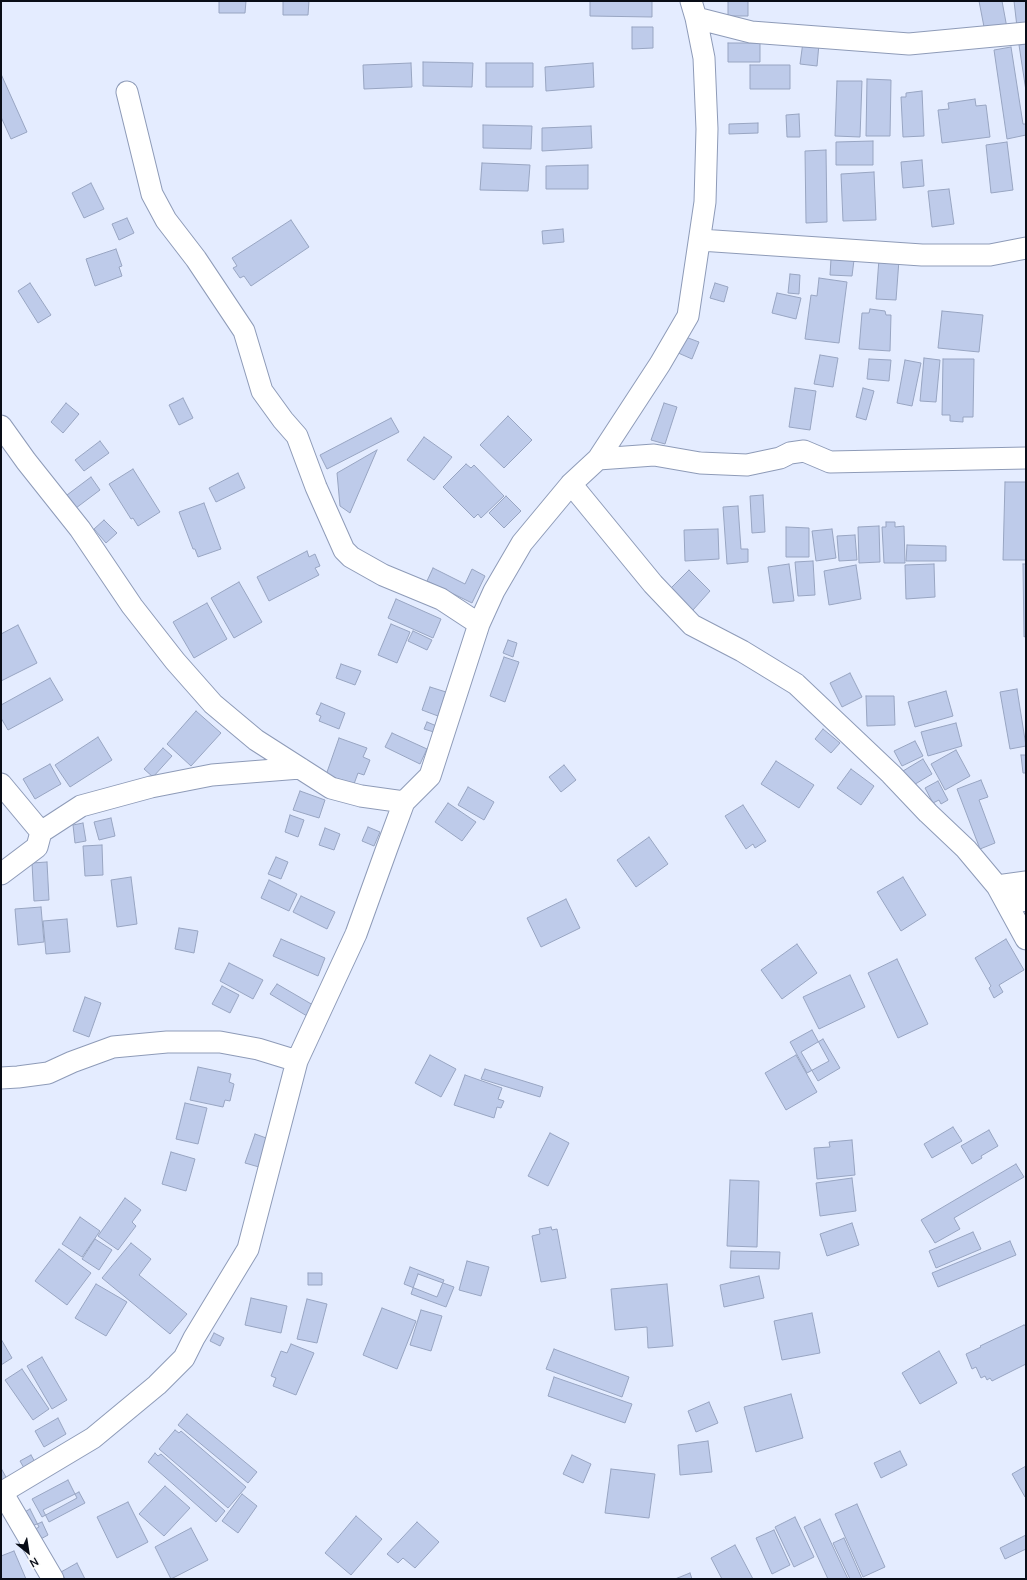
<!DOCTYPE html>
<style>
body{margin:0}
#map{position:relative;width:1027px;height:1580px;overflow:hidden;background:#e4ecff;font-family:Manrope,sans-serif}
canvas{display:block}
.frame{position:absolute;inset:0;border:2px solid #090d17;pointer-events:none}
.north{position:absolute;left:8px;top:1532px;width:40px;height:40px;-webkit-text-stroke:3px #f9f9f9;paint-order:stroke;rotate:150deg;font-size:11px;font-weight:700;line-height:16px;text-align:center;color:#090d17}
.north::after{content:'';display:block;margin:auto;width:14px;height:18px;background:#090d17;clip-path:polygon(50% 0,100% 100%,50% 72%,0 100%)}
</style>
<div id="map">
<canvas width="1027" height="1580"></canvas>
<div class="frame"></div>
<div class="north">N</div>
</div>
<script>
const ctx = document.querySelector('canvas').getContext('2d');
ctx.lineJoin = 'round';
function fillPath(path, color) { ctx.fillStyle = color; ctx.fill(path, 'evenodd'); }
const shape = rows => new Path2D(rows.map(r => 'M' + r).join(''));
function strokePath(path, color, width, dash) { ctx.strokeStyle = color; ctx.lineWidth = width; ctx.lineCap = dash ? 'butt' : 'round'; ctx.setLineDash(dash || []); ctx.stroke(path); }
const building = shape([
 [219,1,246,1,245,13,219,13,219,1],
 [283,1,309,1,308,15,283,15,283,1],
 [590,1,652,1,652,17,590,16,590,1],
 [728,1,748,1,748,16,728,16,728,1],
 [979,1,1002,1,1007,28,985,32,979,1],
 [1014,1,1026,1,1026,26,1017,27,1014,1],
 [632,27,653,27,653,48,632,49,632,27],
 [803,42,819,44,817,66,800,64,803,42],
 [728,43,760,43,760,62,728,62,728,43],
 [1026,44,1026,91,1019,45,1026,44],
 [1011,47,1023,124,1026,124,1026,135,1007,139,994,50,1011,47],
 [423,62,473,63,472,87,423,86,423,62],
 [411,63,412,87,364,89,363,65,411,63],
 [486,63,533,63,533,87,486,87,486,63],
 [593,63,594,87,546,91,545,67,593,63],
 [750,65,790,65,790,89,750,89,750,65],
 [1,74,27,132,11,139,1,117,1,74],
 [867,79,891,80,890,136,866,136,867,79],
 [837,81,862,81,860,137,835,136,837,81],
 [922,91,924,136,903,137,901,97,906,97,906,93,922,91],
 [975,99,976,106,986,105,990,137,942,143,938,110,949,109,948,103,975,99],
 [799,114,800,137,787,137,786,115,799,114],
 [758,123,758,133,729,134,729,124,758,123],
 [483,125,532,126,531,149,483,148,483,125],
 [591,126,592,148,542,151,542,128,591,126],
 [873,141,873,165,836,165,836,142,873,141],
 [1007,142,1013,190,991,193,986,145,1007,142],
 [826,150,827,222,806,223,805,151,826,150],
 [922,160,924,186,903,188,901,162,922,160],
 [482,163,530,165,528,191,480,190,482,163],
 [588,165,588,189,546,189,546,166,588,165],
 [874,172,876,220,843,221,841,174,874,172],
 [91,183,104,209,84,218,72,193,91,183],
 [949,189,954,224,932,227,928,191,949,189],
 [127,218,134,233,119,240,112,224,127,218],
 [291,220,309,247,251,286,244,276,240,278,233,268,237,266,232,258,291,220],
 [563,229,564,242,543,244,542,231,563,229],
 [116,249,122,266,119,267,122,276,95,286,86,259,116,249],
 [831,259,854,260,852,276,830,275,831,259],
 [879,259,899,260,896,300,876,299,879,259],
 [790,274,800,275,799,294,788,293,790,274],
 [819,278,847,282,839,343,805,339,811,295,817,296,819,278],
 [30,283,51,315,38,323,18,291,30,283],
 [715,283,728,287,724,302,710,298,715,283],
 [777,293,801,298,796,319,772,313,777,293],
 [870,309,885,311,886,315,891,315,890,351,859,349,862,313,869,313,870,309],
 [942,311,983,315,979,352,938,348,942,311],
 [683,336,699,342,692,359,676,352,683,336],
 [820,355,838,358,833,387,814,384,820,355],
 [924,358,940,360,936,402,920,401,924,358],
 [869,359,891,360,889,381,867,379,869,359],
 [943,359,974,359,973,417,963,417,963,422,950,421,950,415,942,415,943,359],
 [905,360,921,363,912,406,897,403,905,360],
 [795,388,816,391,810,430,789,427,795,388],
 [863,388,874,391,866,420,856,417,863,388],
 [183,398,193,418,179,425,169,405,183,398],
 [66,403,79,414,63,433,51,422,66,403],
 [664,403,677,407,665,444,651,440,664,403],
 [508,416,532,440,504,468,480,445,508,416],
 [391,418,399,432,327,469,320,455,391,418],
 [424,437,452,457,434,480,407,460,424,437],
 [100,441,109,453,84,471,75,460,100,441],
 [377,450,350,513,340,506,337,473,377,450],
 [466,464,471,468,474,465,504,496,481,518,478,514,474,518,443,487,466,464],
 [133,469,160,512,138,526,133,518,131,519,109,484,133,469],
 [238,473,245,488,216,502,209,488,238,473],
 [91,477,100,490,76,508,67,495,91,477],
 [1005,482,1026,482,1026,560,1003,560,1005,482],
 [763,495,765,532,752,533,750,496,763,495],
 [506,496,521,511,504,528,489,513,506,496],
 [204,503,221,549,198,557,195,549,193,549,179,512,204,503],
 [738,506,741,549,748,549,748,562,727,564,723,507,738,506],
 [104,520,117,533,106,543,94,529,104,520],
 [886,522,895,522,895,527,904,526,905,563,884,563,882,527,886,527,886,522],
 [879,526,880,562,859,563,858,527,879,526],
 [786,527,809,528,809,557,786,557,786,527],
 [718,529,719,559,685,561,684,530,718,529],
 [832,529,836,558,816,561,812,531,832,529],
 [855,535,857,560,839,561,837,536,855,535],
 [907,545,946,546,946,561,906,561,907,545],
 [307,551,309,557,315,554,320,566,315,568,319,575,269,601,257,577,307,551],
 [813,561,815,595,798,596,795,562,813,561],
 [789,564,794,601,773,603,768,567,789,564],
 [934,564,935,597,906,599,905,565,934,564],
 [1023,564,1026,564,1026,636,1024,637,1023,564],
 [856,565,861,599,829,605,824,571,856,565],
 [433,568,465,584,472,569,485,576,472,603,427,581,433,568],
 [689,570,710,591,693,610,671,588,689,570],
 [239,582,262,622,234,638,211,598,239,582],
 [396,599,441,619,433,638,388,618,396,599],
 [207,603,227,639,194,658,173,622,207,603],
 [391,624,410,632,397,663,378,655,391,624],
 [18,625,37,663,1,681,1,634,18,625],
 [413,631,432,640,427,650,408,641,413,631],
 [508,640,517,643,513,657,503,653,508,640],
 [504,657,519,662,505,702,490,696,504,657],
 [341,664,361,671,355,685,336,678,341,664],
 [850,673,862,697,842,707,830,683,850,673],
 [50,678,63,700,8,730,1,718,1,705,50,678],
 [430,687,446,692,438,716,422,710,430,687],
 [1017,689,1026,746,1010,749,1000,692,1017,689],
 [946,691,953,716,915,727,908,702,946,691],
 [866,696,894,696,895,725,867,726,866,696],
 [321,703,345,713,339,729,319,721,321,716,316,714,321,703],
 [196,711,221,733,191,766,167,744,196,711],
 [427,722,439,727,437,733,424,729,427,722],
 [956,723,962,746,928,756,921,732,956,723],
 [823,729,840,743,831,753,815,739,823,729],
 [392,733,427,749,420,764,385,747,392,733],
 [98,737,112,760,70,787,55,765,98,737],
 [339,738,367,748,363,757,370,760,364,775,358,773,354,784,326,775,339,738],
 [915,741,923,756,902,766,894,751,915,741],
 [163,748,172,756,153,777,144,769,163,748],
 [956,750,970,776,945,790,931,764,956,750],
 [1021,755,1026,755,1026,773,1023,773,1021,755],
 [923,759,932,774,912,786,903,771,923,759],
 [776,761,814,785,799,808,761,784,776,761],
 [50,764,61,784,35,799,23,779,50,764],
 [564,765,576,780,561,792,549,777,564,765],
 [851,769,874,786,861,805,837,788,851,769],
 [981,780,988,797,979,800,995,843,980,849,957,789,981,780],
 [938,781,948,800,941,804,939,800,933,803,925,788,938,781],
 [468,787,494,802,484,820,458,805,468,787],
 [300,791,325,800,319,818,293,810,300,791],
 [448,803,476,822,462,841,435,822,448,803],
 [743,805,766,841,755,848,753,844,746,849,725,816,743,805],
 [290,815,304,820,298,837,285,832,290,815],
 [111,818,115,836,99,840,94,822,111,818],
 [83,823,86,841,75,843,73,825,83,823],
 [368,827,380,832,374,846,362,841,368,827],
 [325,828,340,834,334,850,319,845,325,828],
 [649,837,668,864,636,887,617,860,649,837],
 [102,845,103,875,85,876,83,846,102,845],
 [276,857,288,862,281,879,268,874,276,857],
 [47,862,49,900,34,901,32,863,47,862],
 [131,877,137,924,117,927,111,880,131,877],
 [903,877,926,915,901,931,877,892,903,877],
 [269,880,297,894,289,911,261,898,269,880],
 [301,896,335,912,327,929,293,912,301,896],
 [566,899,580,928,541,947,527,918,566,899],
 [41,907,44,942,18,945,15,909,41,907],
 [67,919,70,952,46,954,43,921,67,919],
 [179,928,198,931,194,953,175,949,179,928],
 [281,939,325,958,318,976,273,956,281,939],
 [1006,939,1024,970,999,985,1003,992,994,998,989,988,991,986,975,958,1006,939],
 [797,944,817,973,782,999,761,970,797,944],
 [897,959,928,1024,898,1038,868,973,897,959],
 [229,963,263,980,253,999,220,981,229,963],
 [850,975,865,1007,819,1029,803,997,850,975],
 [277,984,313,1005,307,1016,270,994,277,984],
 [222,986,239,995,230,1013,212,1004,222,986],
 [85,997,101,1003,89,1037,73,1031,85,997],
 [812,1030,829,1061,807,1073,790,1042,812,1030],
 [823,1039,840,1068,818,1081,801,1052,823,1039],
 [430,1055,456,1069,441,1097,415,1083,430,1055],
 [796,1055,817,1092,786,1110,765,1073,796,1055],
 [198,1067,231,1074,229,1082,234,1084,230,1101,225,1100,223,1107,190,1100,198,1067],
 [485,1069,543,1087,540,1097,481,1079,485,1069],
 [465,1075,502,1088,498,1099,504,1101,501,1108,497,1107,494,1118,454,1105,465,1075],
 [185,1103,207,1108,198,1144,176,1139,185,1103],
 [953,1127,962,1141,932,1158,924,1144,953,1127],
 [989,1130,998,1146,981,1156,982,1158,972,1164,961,1146,989,1130],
 [550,1133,569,1143,548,1186,528,1176,550,1133],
 [255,1134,269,1139,259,1167,245,1163,255,1134],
 [852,1140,855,1175,817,1179,814,1148,830,1147,829,1142,852,1140],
 [171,1152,195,1159,186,1191,162,1184,171,1152],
 [1016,1164,1024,1177,954,1218,960,1229,935,1243,921,1220,1016,1164],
 [852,1178,856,1211,820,1216,816,1183,852,1178],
 [730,1180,759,1181,757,1247,727,1246,730,1180],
 [125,1198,141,1210,132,1222,136,1226,118,1250,98,1236,125,1198],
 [80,1217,100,1231,82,1257,62,1244,80,1217],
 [852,1223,859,1245,827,1256,820,1234,852,1223],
 [551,1227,552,1230,557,1229,566,1278,541,1282,532,1236,540,1234,539,1229,551,1227],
 [973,1232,981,1249,936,1268,929,1251,973,1232],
 [95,1239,112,1250,99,1270,82,1259,95,1239],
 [1010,1241,1016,1255,938,1287,932,1273,1010,1241],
 [131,1243,151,1259,139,1275,187,1314,170,1334,102,1278,131,1243],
 [59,1249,91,1273,67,1305,35,1281,59,1249],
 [731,1251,780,1252,779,1269,730,1268,731,1251],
 [467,1261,489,1267,481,1296,459,1290,467,1261],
 [410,1267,444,1280,437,1297,404,1284,410,1267],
 [308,1273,322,1273,322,1285,308,1285,308,1273],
 [418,1274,454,1287,446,1307,411,1294,418,1274],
 [759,1276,764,1298,724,1307,720,1285,759,1276],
 [96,1284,127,1302,106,1336,75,1318,96,1284],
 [667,1284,673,1346,648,1348,647,1327,615,1330,611,1289,667,1284],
 [251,1298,287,1306,281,1333,245,1325,251,1298],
 [307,1299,327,1304,317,1343,297,1339,307,1299],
 [382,1308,416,1321,397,1369,363,1355,382,1308],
 [421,1310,442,1316,431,1351,410,1345,421,1310],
 [812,1313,820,1353,782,1360,774,1321,812,1313],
 [1024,1325,1026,1326,1026,1364,992,1381,990,1378,987,1380,985,1376,981,1378,976,1367,972,1369,966,1354,981,1347,980,1346,1024,1325],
 [214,1333,224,1338,220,1346,210,1341,214,1333],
 [1,1339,12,1358,1,1365,1,1339],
 [291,1344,314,1353,296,1395,273,1386,276,1378,271,1376,281,1351,287,1353,291,1344],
 [554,1349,629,1377,622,1397,546,1369,554,1349],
 [939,1351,957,1383,920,1404,902,1373,939,1351],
 [42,1357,67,1400,52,1409,27,1366,42,1357],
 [22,1369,49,1409,33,1420,5,1380,22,1369],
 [554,1377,632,1404,625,1423,548,1396,554,1377],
 [791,1394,803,1438,756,1452,744,1407,791,1394],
 [709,1402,718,1423,696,1432,688,1411,709,1402],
 [187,1414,257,1472,248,1483,178,1425,187,1414],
 [58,1418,66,1434,44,1447,35,1431,58,1418],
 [175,1430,179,1433,181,1431,246,1487,228,1508,159,1449,175,1430],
 [708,1441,712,1472,680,1475,678,1445,708,1441],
 [900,1451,907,1465,881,1478,874,1463,900,1451],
 [155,1453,158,1456,161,1454,225,1511,216,1522,148,1462,155,1453],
 [31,1455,35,1462,24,1468,20,1461,31,1455],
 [572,1455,591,1464,583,1483,563,1474,572,1455],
 [1026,1466,1026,1496,1025,1497,1012,1474,1026,1466],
 [1,1468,7,1479,1,1483,1,1468],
 [611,1469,655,1474,649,1518,605,1513,611,1469],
 [68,1480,77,1498,42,1517,32,1499,68,1480],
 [165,1486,190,1508,164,1536,139,1514,165,1486],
 [79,1492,85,1503,49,1522,43,1510,79,1492],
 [242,1494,257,1506,238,1533,222,1521,242,1494],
 [128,1502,148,1542,117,1558,97,1517,128,1502],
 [857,1504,885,1567,863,1577,835,1514,857,1504],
 [30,1509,39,1527,28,1533,19,1515,30,1509],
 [356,1516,382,1539,351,1575,325,1553,356,1516],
 [795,1517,814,1557,794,1567,775,1527,795,1517],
 [820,1519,848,1579,828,1579,804,1527,820,1519],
 [42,1522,48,1535,39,1540,32,1526,42,1522],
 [417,1522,439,1542,415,1568,403,1558,398,1563,387,1554,417,1522],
 [191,1528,208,1560,171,1579,155,1547,191,1528],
 [774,1530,790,1565,772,1574,756,1538,774,1530],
 [1026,1535,1026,1549,1005,1559,1000,1548,1026,1535],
 [844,1538,862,1579,850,1579,833,1543,844,1538],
 [735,1545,753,1579,722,1579,711,1558,735,1545],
 [14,1551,26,1579,1,1579,1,1556,14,1551],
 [77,1563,85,1579,65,1579,61,1572,77,1563],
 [690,1573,692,1579,675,1579,690,1573]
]);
fillPath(building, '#becbea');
strokePath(building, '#98a5c2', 1);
const minor = shape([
 [696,18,751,32,909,44,1026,33],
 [127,92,152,194,166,220,196,259,244,331,262,391,283,420,297,436,316,487,344,550,351,557,383,575,441,599,479,624],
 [700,240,922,255,990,255,1026,248],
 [1,426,26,461,80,529,132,606,175,661,213,704,256,740,331,788,361,796,404,802],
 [598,459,654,455,700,463,747,465,780,458,790,453,804,451,830,462,1026,458],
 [571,484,653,584,692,625,742,651,796,684,891,774,928,813,966,849,997,886,1026,939],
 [1,784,41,832],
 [1,874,37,847,41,832,81,806,151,787,212,775,300,768],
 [997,886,1026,882],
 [1007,904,1026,900],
 [1,1078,18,1077,48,1073,72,1062,113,1047,167,1042,220,1042,258,1049,297,1061],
 [2,1492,53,1579],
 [1,1493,93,1438,157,1385,184,1358,194,1338,248,1249,297,1061,356,934,387,848,404,802,430,776,479,624,494,591,522,543,571,484,598,459,660,364,688,316,705,202,707,129,704,58,696,18,691,1]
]);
strokePath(minor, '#8e9bb8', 23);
strokePath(minor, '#fff', 21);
</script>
